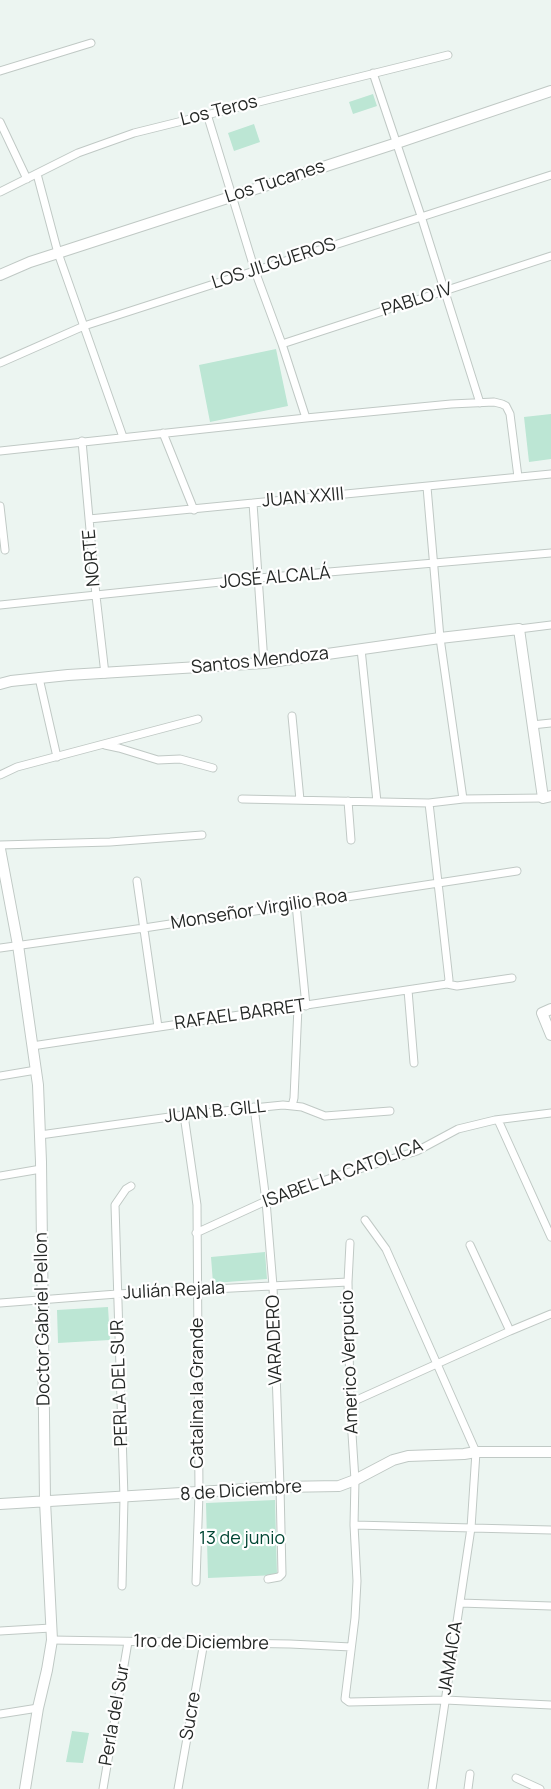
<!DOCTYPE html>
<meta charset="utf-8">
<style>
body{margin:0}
canvas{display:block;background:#ecf5f1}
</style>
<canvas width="551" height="1789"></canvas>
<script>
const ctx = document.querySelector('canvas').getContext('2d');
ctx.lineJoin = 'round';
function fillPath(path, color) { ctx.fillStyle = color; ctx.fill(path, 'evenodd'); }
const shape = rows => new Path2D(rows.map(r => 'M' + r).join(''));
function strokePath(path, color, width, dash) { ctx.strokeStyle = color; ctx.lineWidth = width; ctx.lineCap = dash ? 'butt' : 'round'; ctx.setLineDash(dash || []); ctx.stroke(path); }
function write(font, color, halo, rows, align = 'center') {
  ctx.font = font + ' Manrope,sans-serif'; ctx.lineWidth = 4.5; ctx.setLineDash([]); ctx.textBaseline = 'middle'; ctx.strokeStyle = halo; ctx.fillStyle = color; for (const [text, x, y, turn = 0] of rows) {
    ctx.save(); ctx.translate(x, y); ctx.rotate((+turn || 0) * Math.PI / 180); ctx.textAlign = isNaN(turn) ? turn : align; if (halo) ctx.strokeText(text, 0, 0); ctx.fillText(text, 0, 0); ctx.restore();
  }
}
fillPath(shape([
 [373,94,377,106,353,114,349,102],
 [254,124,260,142,234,151,228,133],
 [276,349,288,406,210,422,199,365],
 [551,414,551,459,529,462,524,417],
 [265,1252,267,1279,213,1283,211,1257],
 [108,1307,110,1340,58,1343,57,1310],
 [275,1500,277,1575,208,1578,206,1503],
 [72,1731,89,1733,83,1763,66,1762]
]), '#bce6d4');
const street = shape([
 [0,71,91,43],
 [373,73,421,216,480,403],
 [207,114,255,271,282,344,306,418],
 [0,122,27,179],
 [37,174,58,253,123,437],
 [0,192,78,153,134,133,448,55],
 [282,344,551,256],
 [0,363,84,326,551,175],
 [163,433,194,510],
 [82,441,96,596,105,674],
 [0,451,306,418,451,404,494,402,502,404,506,406,510,414,518,477],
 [427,487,440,638,463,799],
 [253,503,264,663],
 [0,506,5,550],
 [89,519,551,474],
 [0,605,259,578,551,553],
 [519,629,551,625],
 [361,649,377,802],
 [39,678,57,757],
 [292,716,300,800],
 [532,725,551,723],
 [105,745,119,748,158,760,180,759,213,768],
 [0,775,17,767,198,719],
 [242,799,429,803,463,799,543,798],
 [348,801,351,840],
 [429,803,449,980,447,984],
 [0,845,110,842,202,835],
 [137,881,158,1027],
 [296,904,306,1006],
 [0,948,144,928,517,871],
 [408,990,414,1063],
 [32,1046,447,984,457,986,512,978],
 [0,1076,36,1070],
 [292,1106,294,1098,298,1007],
 [254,1107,266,1201,273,1286,280,1487,282,1574,279,1577,268,1579],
 [184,1115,197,1205,199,1493,196,1582],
 [498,1120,551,1237],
 [40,1135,184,1115,283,1105,302,1107,325,1116,390,1111],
 [0,1176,41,1169],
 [365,1220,386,1249,476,1452,471,1528,432,1789],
 [196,1233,266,1201,340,1175,417,1151,458,1129,495,1120,551,1113],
 [350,1243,348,1282,350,1403,355,1480,354,1525,357,1581,355,1618,345,1699,349,1702,445,1700,551,1705],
 [470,1245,510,1331],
 [0,1303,117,1294,348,1282],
 [350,1403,510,1331,551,1314],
 [354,1525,551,1530],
 [122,1586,124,1498,115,1205,126,1189,131,1186],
 [460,1603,551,1606],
 [0,1631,51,1628],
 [52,1640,290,1644,351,1647],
 [0,1714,38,1708],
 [516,1778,540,1789],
 [103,1789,128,1642],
 [178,1789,204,1642],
 [468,1789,470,1774]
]);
const secondary = shape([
 [0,275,30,262,58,253,397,143,551,91],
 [0,684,11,681,68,675,264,663,440,638,519,629,543,798,551,796],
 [0,849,18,945,38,1085,41,1162,45,1501,52,1640,47,1670,38,1708,25,1789],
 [551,1009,542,1013,551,1035],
 [0,1504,280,1487,339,1486,355,1480,393,1460,408,1456,464,1454,476,1452,551,1452]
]);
strokePath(street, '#c0c9c5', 9);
strokePath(secondary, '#c0c9c5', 12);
strokePath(street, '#fff', 7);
strokePath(secondary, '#fff', 10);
write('18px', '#252826', '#fff', [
 ["Los Teros",219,111,-14],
 ["Los Tucanes",275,182,-18],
 ["LOS JILGUEROS",274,264,-18],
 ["PABLO IV",417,300,-18],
 ["JUAN XXIII",303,498,-5],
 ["NORTE",92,558,-95],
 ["JOSÉ ALCALÁ",275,578,-5],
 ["Santos Mendoza",260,661,-6],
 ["Monseñor Virgilio Roa",259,910,-9],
 ["RAFAEL BARRET",240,1015,-8],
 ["JUAN B. GILL",215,1112,-6],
 ["ISABEL LA CATOLICA",343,1174,-20],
 ["Julián Rejala",174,1291,-3],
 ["Doctor Gabriel Pellon",43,1319,-91],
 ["VARADERO",275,1340,-92],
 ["Americo Verpucio",350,1362,-92],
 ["PERLA DEL SUR",120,1383,-92],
 ["Catalina la Grande",198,1393,-90],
 ["8 de Diciembre",241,1491,-4],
 ["1ro de Diciembre",201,1643,1],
 ["JAMAICA",451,1658,-81],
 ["Perla del Sur",115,1715,-80],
 ["Sucre",191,1716,-80]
]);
write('18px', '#004633', '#fff', [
 ["13 de junio",242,1539]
]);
</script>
